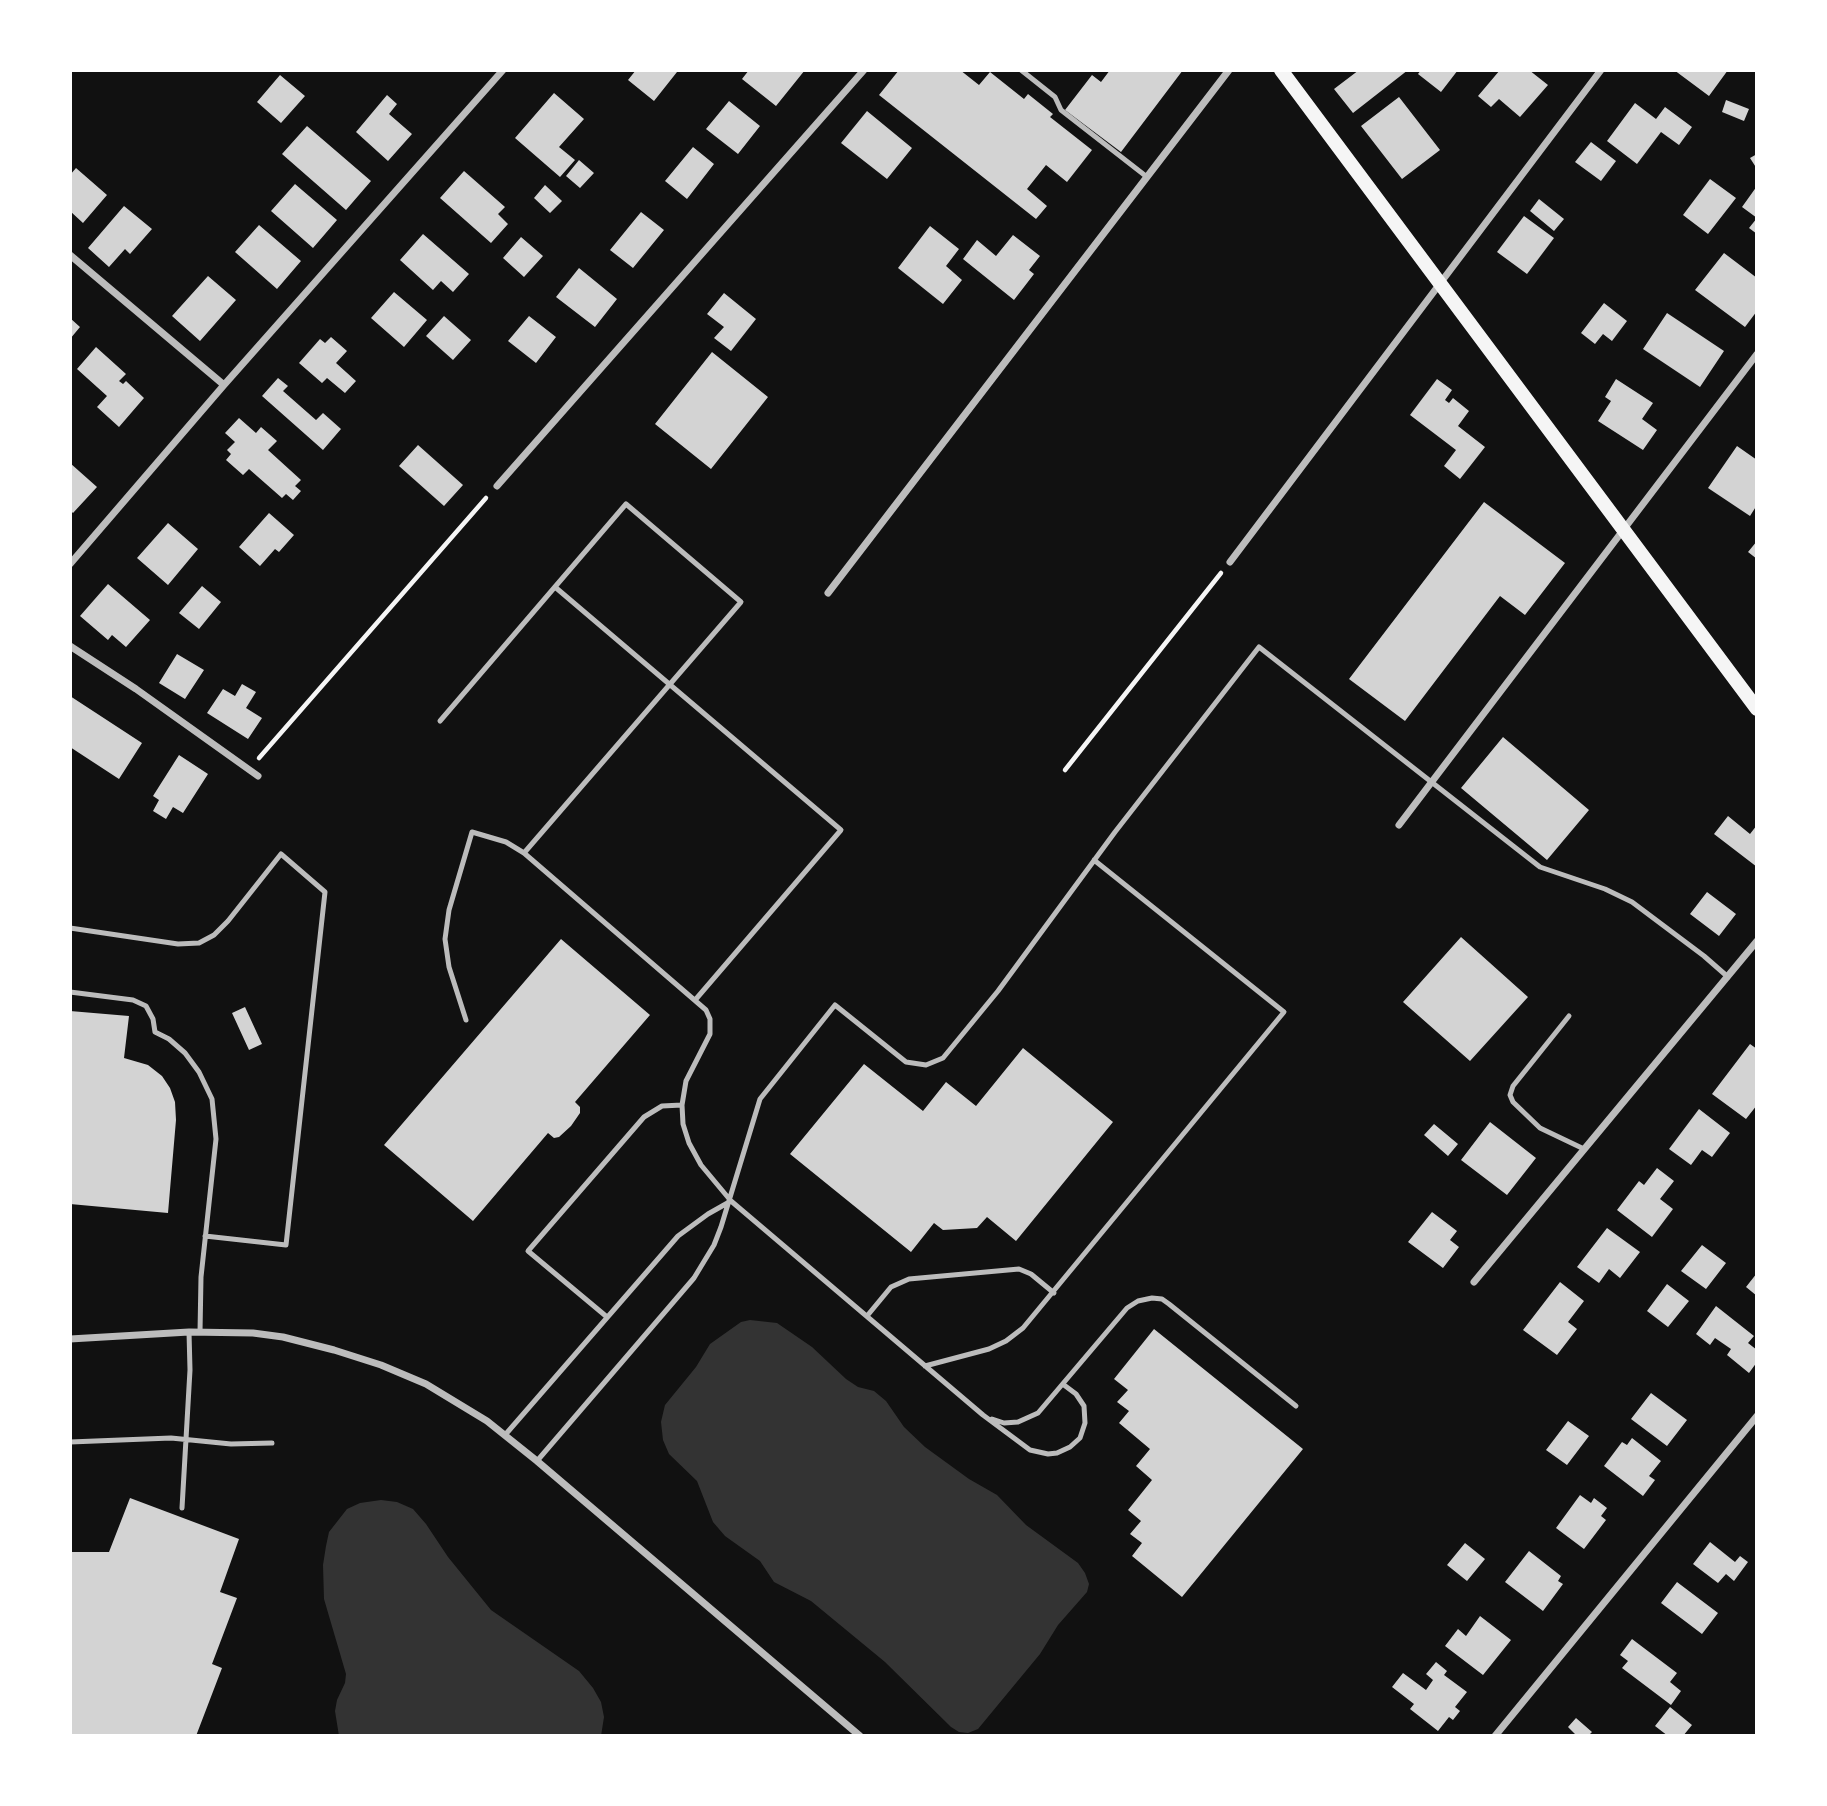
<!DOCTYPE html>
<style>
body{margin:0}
#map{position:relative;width:1827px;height:1806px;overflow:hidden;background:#111;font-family:"Golos Text",sans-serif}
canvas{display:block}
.frame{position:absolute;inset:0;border:72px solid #fff;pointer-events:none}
</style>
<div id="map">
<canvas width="1827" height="1806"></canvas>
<div class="frame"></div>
</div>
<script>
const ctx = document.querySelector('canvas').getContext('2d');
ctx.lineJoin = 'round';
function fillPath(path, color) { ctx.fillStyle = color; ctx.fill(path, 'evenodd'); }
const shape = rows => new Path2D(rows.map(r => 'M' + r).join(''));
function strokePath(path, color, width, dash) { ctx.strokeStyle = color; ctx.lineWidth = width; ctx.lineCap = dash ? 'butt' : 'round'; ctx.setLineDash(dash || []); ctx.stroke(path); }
fillPath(shape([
 [750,1320,777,1323,812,1347,846,1379,858,1387,874,1391,886,1401,904,1427,925,1447,969,1479,997,1495,1026,1525,1078,1563,1085,1573,1089,1584,1087,1592,1058,1625,1040,1654,978,1729,968,1733,959,1732,951,1727,885,1662,811,1601,774,1582,760,1561,725,1536,713,1522,697,1481,669,1454,663,1440,661,1422,665,1405,696,1367,710,1344,741,1322],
 [381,1500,397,1502,413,1509,426,1524,448,1557,491,1610,579,1671,593,1688,601,1702,604,1717,601,1736,339,1736,335,1711,337,1700,345,1683,346,1674,324,1599,323,1565,326,1546,329,1532,347,1509,360,1503]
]), '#333');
fillPath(shape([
 [636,70,675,70,677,72,654,101,628,80],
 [749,70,805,70,776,106,742,79],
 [899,70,960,70,979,85,990,72,1024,99,1028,94,1053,114,1050,117,1092,150,1067,182,1046,165,1027,189,1047,206,1036,219,879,95],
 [1110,70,1183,70,1121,152,1065,110,1092,75,1101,82],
 [1359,70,1408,70,1353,113,1334,89],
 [1421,70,1458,70,1441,92,1418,74],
 [1500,70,1529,70,1548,85,1520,117,1499,99,1491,107,1478,96],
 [1674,70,1728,70,1709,96],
 [280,75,305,96,281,123,257,102],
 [554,93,584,119,559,147,575,160,560,177,515,138],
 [387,95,397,104,389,114,412,134,388,161,356,132],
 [1399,97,1440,150,1402,179,1361,126],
 [1726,100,1749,109,1744,121,1722,112],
 [729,101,760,126,738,154,706,129],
 [1635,103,1656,119,1665,107,1692,127,1679,145,1661,132,1637,164,1607,141],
 [867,111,912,148,887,179,841,143],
 [307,126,371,181,346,210,282,154],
 [1591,142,1616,161,1601,181,1575,162],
 [693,147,714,164,687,199,665,181],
 [1757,154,1757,169,1750,158],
 [579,160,594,173,580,188,566,176],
 [76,168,107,195,83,223,70,211,70,175],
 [464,171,505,207,498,214,508,224,491,243,440,198],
 [1710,179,1736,198,1708,234,1683,215],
 [295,184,337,220,313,248,271,211],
 [545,185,562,201,550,213,534,198],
 [1757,186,1757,234,1749,228,1757,218,1742,207],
 [1539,199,1564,219,1554,231,1530,211],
 [124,206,152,229,130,254,125,249,109,267,88,248],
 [641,212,664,230,633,268,610,250],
 [1524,216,1554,238,1527,274,1497,252],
 [259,225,301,261,277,289,235,252],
 [930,226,959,249,946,266,962,280,943,304,898,268],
 [423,234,469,274,453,292,441,281,433,290,400,260],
 [1013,235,1040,256,1029,270,1034,274,1014,300,963,259,977,240,996,256],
 [521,237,543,256,524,277,503,258],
 [1724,253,1757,278,1757,311,1745,327,1695,290],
 [579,268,617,299,595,327,556,297],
 [208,276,236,300,200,341,172,316],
 [394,292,427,320,404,347,371,318],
 [724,293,756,319,731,351,714,338,724,327,707,314],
 [1604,303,1627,321,1612,341,1603,334,1595,344,1581,333],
 [1667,313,1724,351,1700,387,1643,349],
 [444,316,471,340,453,360,426,336],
 [529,316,556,337,536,363,508,341],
 [70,318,80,327,70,339],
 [331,337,347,351,336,363,356,381,345,393,327,378,322,383,299,363,320,339,325,343],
 [96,347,126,374,119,381,123,384,126,381,144,398,119,427,97,407,107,396,77,369],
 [712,352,768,397,711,469,655,424],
 [278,378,288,386,283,391,316,420,323,413,341,429,323,450,262,396],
 [1437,379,1452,390,1445,400,1449,403,1453,398,1469,411,1458,426,1485,447,1460,479,1444,466,1456,450,1410,415],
 [1616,379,1653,403,1642,419,1657,430,1643,450,1598,421,1611,401,1605,397],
 [239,418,256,433,261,427,277,441,268,450,301,480,295,486,301,491,293,500,286,494,282,498,249,469,243,475,226,460,231,454,227,450,235,442,225,433],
 [418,445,463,485,444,506,399,466],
 [1737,446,1757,460,1757,505,1750,516,1708,488],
 [70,463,97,487,73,513,70,510],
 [1484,502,1565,563,1525,615,1500,596,1405,721,1349,679],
 [269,513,294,535,279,552,275,549,260,566,239,547],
 [168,523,198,549,168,585,137,558],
 [1757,541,1757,559,1748,552],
 [108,584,150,620,126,647,112,635,108,640,80,616],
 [202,586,221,602,199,629,179,613],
 [177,654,204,670,185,699,159,683],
 [242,684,256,692,246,708,262,718,248,739,207,713,223,689,235,696],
 [70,696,142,743,119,779,70,747],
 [1503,737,1589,810,1547,860,1461,788],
 [179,755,208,774,183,813,173,807,166,819,153,811,159,800,153,796],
 [1728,816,1750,834,1757,825,1757,867,1714,834],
 [1707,892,1736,914,1719,936,1690,914],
 [1461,937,1528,997,1470,1061,1403,1002],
 [561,939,650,1015,575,1102,580,1107,580,1113,571,1126,559,1137,554,1138,548,1133,473,1221,384,1145],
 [245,1007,262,1044,249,1050,232,1013],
 [70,1011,129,1016,124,1058,148,1065,162,1076,170,1088,175,1102,176,1120,168,1213,70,1204],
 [1750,1044,1757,1049,1757,1105,1746,1119,1712,1094],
 [1023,1048,1113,1122,1016,1241,987,1217,977,1228,943,1230,934,1223,911,1252,790,1154,864,1064,923,1111,946,1082,976,1106],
 [1699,1109,1730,1133,1712,1157,1702,1150,1691,1165,1669,1149],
 [1490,1122,1536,1158,1507,1195,1461,1160],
 [1434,1124,1458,1144,1448,1156,1424,1135],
 [1657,1168,1674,1181,1660,1199,1673,1209,1652,1237,1617,1210,1639,1181,1644,1185],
 [1432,1212,1457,1231,1450,1240,1459,1247,1443,1268,1408,1242],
 [1607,1228,1640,1252,1620,1278,1609,1269,1599,1283,1577,1267],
 [1702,1245,1726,1263,1706,1289,1681,1271],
 [1757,1273,1757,1296,1746,1287],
 [1560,1282,1584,1301,1568,1322,1577,1329,1557,1355,1523,1330],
 [1667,1284,1689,1301,1668,1327,1647,1311],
 [1716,1306,1754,1336,1748,1343,1757,1350,1757,1362,1749,1373,1727,1355,1731,1349,1715,1338,1710,1345,1696,1334],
 [1154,1329,1303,1449,1182,1597,1132,1556,1142,1543,1130,1534,1141,1521,1128,1510,1152,1480,1136,1466,1150,1449,1119,1423,1129,1411,1117,1402,1128,1390,1114,1379],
 [1651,1393,1687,1420,1667,1446,1631,1419],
 [1568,1421,1589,1436,1567,1465,1546,1450],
 [1632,1438,1661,1461,1649,1476,1655,1480,1643,1496,1604,1466,1622,1442,1627,1445],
 [1580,1495,1591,1503,1594,1498,1607,1508,1601,1516,1606,1520,1584,1549,1556,1528],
 [130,1498,239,1539,220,1592,237,1598,212,1664,222,1668,196,1736,70,1736,70,1552,109,1552],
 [1710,1542,1735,1562,1740,1556,1748,1562,1734,1581,1726,1574,1718,1583,1693,1564],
 [1465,1543,1485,1559,1467,1581,1447,1565],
 [1529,1551,1561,1576,1558,1581,1563,1584,1543,1611,1505,1582],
 [1677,1582,1718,1613,1702,1634,1661,1603],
 [1480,1616,1511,1640,1483,1675,1445,1646,1458,1629,1466,1636],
 [1632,1639,1677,1673,1670,1682,1681,1691,1671,1705,1622,1668,1628,1661,1620,1655],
 [1436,1662,1447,1671,1444,1675,1467,1692,1455,1707,1460,1711,1453,1720,1449,1717,1438,1731,1410,1709,1414,1704,1392,1687,1403,1673,1426,1690,1433,1680,1426,1674],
 [1670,1707,1692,1725,1683,1736,1668,1736,1655,1726],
 [1576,1718,1592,1732,1588,1736,1577,1736,1568,1727]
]), '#d3d3d3');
strokePath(shape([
 [259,758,486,498],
 [1065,770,1221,573]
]), '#f5f5f5', 4.5);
strokePath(shape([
 [1021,70,1055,97,1061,110,1147,177],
 [555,587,841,830,696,999],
 [440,721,626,504,741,602,524,853],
 [70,928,178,944,199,943,214,935,228,921,281,854,325,892,286,1245,205,1236],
 [70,992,133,1000,146,1006,153,1019,155,1032,169,1039,185,1053,199,1072,212,1099,216,1139,201,1277,200,1332],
 [1569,1016,1513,1086,1510,1095,1513,1102,1540,1128,1584,1149],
 [466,1020,449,967,445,939,449,910,472,832,506,842,524,853,706,1010,710,1019,710,1034,686,1081,682,1105,683,1124,689,1143,701,1165,731,1201,983,1415,1030,1450,1048,1454,1057,1453,1070,1447,1080,1438,1085,1423,1084,1406,1076,1394,1064,1385],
 [867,1316,891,1287,909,1279,1019,1269,1031,1274,1054,1293],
 [607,1317,528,1251,644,1117,662,1106,682,1105],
 [925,1366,989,1349,1006,1341,1023,1328,1284,1012,1094,860],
 [992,1419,1004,1423,1018,1422,1038,1413,1127,1308,1138,1301,1152,1298,1162,1299,1169,1304,1296,1406],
 [505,1435,678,1236,708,1214,731,1201],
 [70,1442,171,1438,231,1444,272,1443],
 [537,1461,694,1278,714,1245,721,1227,760,1099,835,1005,906,1062,926,1065,943,1058,998,991,1115,832,1259,647,1540,867,1605,889,1632,902,1704,956,1728,977],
 [182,1508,190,1370,189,1332]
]), '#bcbcbc', 5);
strokePath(shape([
 [70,255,224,385],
 [497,486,864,70],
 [1230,562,1601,70],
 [70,564,224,385,503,70],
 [828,593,1229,70],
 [70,646,136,689,258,776],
 [1399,825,1757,354],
 [1474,1282,1757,941],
 [70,1339,189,1332,253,1333,283,1337,334,1350,381,1365,426,1384,487,1421,537,1461,860,1736],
 [1495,1736,1757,1416]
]), '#bcbcbc', 7);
strokePath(shape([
 [1281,70,1757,709]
]), '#f5f5f5', 14);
</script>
